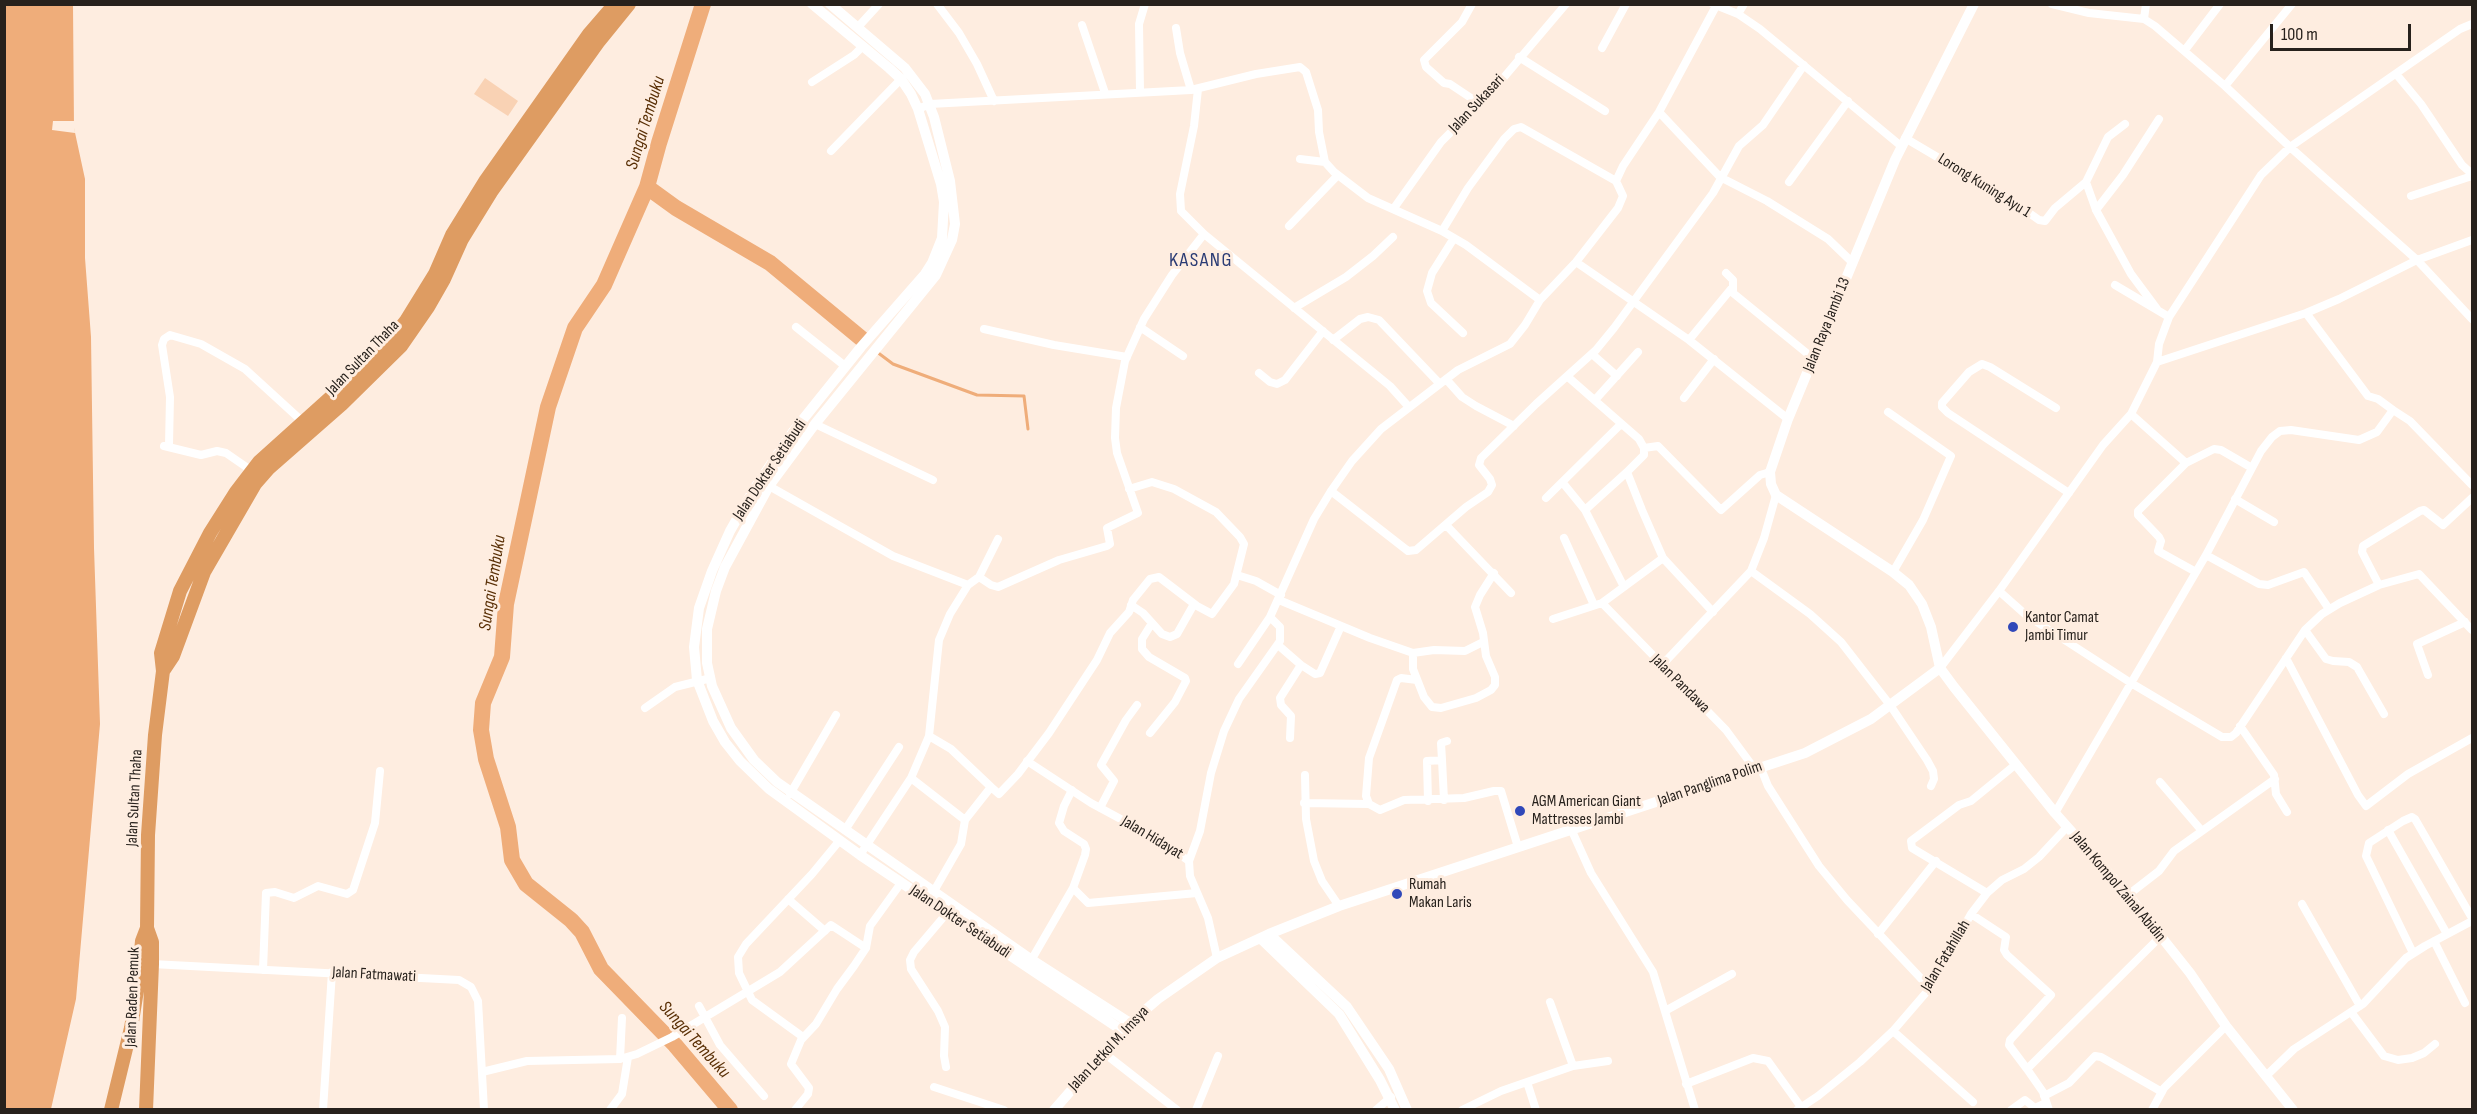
<!DOCTYPE html>
<style>
body{margin:0}
#map{position:relative;width:2477px;height:1114px;overflow:hidden;background:#feede0;font-family:"Sofia Sans Condensed",sans-serif}
canvas{display:block}
.frame{position:absolute;inset:0;border:6px solid #27211c;pointer-events:none}
.scale{position:absolute;left:2270px;top:24px;width:141px;height:27px;box-sizing:border-box;border:3px solid #27211c;border-top:0;padding-left:8px;font-size:18px;line-height:21px;white-space:nowrap;color:#27211c;-webkit-text-stroke:4px #feede0;paint-order:stroke}
</style>
<div id="map">
<canvas width="2477" height="1114"></canvas>
<div class="frame"></div>
<div class="scale">100 m</div>
</div>
<script>
const ctx = document.querySelector('canvas').getContext('2d');
ctx.lineJoin = 'round';
function fillPath(path, color) { ctx.fillStyle = color; ctx.fill(path, 'evenodd'); }
const shape = rows => new Path2D(rows.map(r => 'M' + r).join(''));
function strokePath(path, color, width, dash) { ctx.strokeStyle = color; ctx.lineWidth = width; ctx.lineCap = dash ? 'butt' : 'round'; ctx.setLineDash(dash || []); ctx.stroke(path); }
function write(font, color, halo, rows, align = 'center') {
  ctx.font = font + ' "Sofia Sans Condensed",sans-serif'; ctx.lineWidth = 6; ctx.setLineDash([]); ctx.textBaseline = 'middle'; ctx.strokeStyle = halo; ctx.fillStyle = color; for (const [text, x, y, turn = 0] of rows) {
    ctx.save(); ctx.translate(x, y); ctx.rotate((+turn || 0) * Math.PI / 180); ctx.textAlign = isNaN(turn) ? turn : align; if (halo) ctx.strokeText(text, 0, 0); ctx.fillText(text, 0, 0); ctx.restore();
  }
}
fillPath(shape([
 [485,78,518,101,508,116,474,94]
]), '#f9d2b4');
fillPath(shape([
 [5,5,73,5,74,128,85,179,85,258,91,337,94,548,100,724,76,999,51,1109,5,1110]
]), '#efad7a');
fillPath(shape([
 [53,121,74,121,75,133,52,130]
]), '#feede0');
strokePath(shape([
 [877,352,893,364,977,395,1024,396,1028,429]
]), '#efad7a', 3);
strokePath(shape([
 [703,4,659,143,647,187,604,285,575,328,548,407,506,604,502,657,483,703,481,730,486,759,508,827,512,860,526,884,571,920,582,932,601,969,675,1045,730,1110],
 [647,187,676,208,770,263,862,339]
]), '#efad7a', 16);
strokePath(shape([
 [937,4,959,33,977,64,994,101],
 [1472,4,1462,22,1424,60,1426,67,1444,83,1450,84,1480,104],
 [1713,4,1738,14,1760,29,1901,146],
 [2052,4,2089,13,2144,19,2155,26,2225,86,2290,147,2417,260,2472,319],
 [1738,14,1744,4],
 [2144,19,2146,4],
 [1082,25,1105,93],
 [858,27,879,4],
 [1176,28,1180,53,1191,90],
 [1602,48,1626,4],
 [2185,50,2220,4],
 [1519,57,1605,111],
 [2397,75,2421,104,2462,165,2472,174],
 [812,82,854,55,863,46],
 [2225,86,2292,4],
 [1198,89,1194,126,1180,194,1181,211,1204,234,1390,386,1408,406],
 [1140,91,1139,24,1145,4],
 [918,109,930,104,1191,90,1256,74,1300,67,1306,72,1318,110,1319,132,1325,162,1334,172,1368,198,1442,231,1466,245,1540,300],
 [1659,112,1720,177,1767,201,1828,239,1853,263],
 [1905,138,2015,203,2039,220,2045,221,2055,208,2086,182,2108,137,2125,124],
 [831,151,901,79],
 [1300,159,1325,162],
 [1616,181,1623,166,1659,112,1716,6],
 [1789,182,1848,101],
 [2086,182,2096,210,2131,274,2157,309],
 [2411,196,2472,176],
 [1394,208,1441,142,1494,89,1566,4],
 [2096,210,2123,175,2159,119],
 [1289,226,1338,175],
 [1454,238,1432,273,1427,291,1431,303,1463,333],
 [1576,262,1689,340,1788,419],
 [1726,273,1733,280,1733,293,1814,359],
 [2115,285,2169,317],
 [1294,308,1346,277,1373,256,1393,237],
 [2306,313,2368,396,2378,399,2393,410],
 [796,327,845,366],
 [1140,327,1183,356],
 [984,329,1054,345,1127,357],
 [1333,340,1360,319,1368,317,1379,320,1439,383],
 [1689,340,1731,289],
 [1592,354,1617,376],
 [2157,362,2306,313,2339,299,2417,260,2472,240],
 [1259,373,1270,382,1277,384,1285,380,1323,331],
 [1568,377,1639,439,1644,448,1644,455,1627,472,1642,510,1663,558,1713,612],
 [1446,379,1462,397,1476,406,1514,426],
 [1684,398,1714,359],
 [1595,400,1638,352],
 [2056,408,1990,367,1982,364,1969,372,1942,403,1942,407,1948,413,2069,493],
 [1888,412,1951,456,1923,520,1893,572],
 [2131,414,2186,463,2138,511,2138,515,2159,537,2161,541,2158,551,2196,572],
 [815,424,933,480],
 [169,445,170,397,162,345,164,339,170,335,201,344,245,369,303,422],
 [164,446,201,455,217,451,226,453,252,471],
 [1644,448,1658,446,1721,510,1760,475,1770,472],
 [2186,463,2214,449,2221,450,2252,468],
 [1563,483,1585,510,1624,587],
 [769,486,893,556,968,585,979,577,991,585,998,587,1059,560,1107,546,1110,544,1107,528,1138,513,1117,453,1115,438,1116,408,1125,361,1144,319,1172,275,1204,234],
 [1331,491,1408,551,1416,550,1466,507,1488,492,1492,485,1490,479,1479,465,1481,458,1536,404,1596,350,1614,328,1713,193,1739,146,1763,125,1804,65],
 [1546,498,1621,424],
 [2235,499,2274,522],
 [1585,510,1627,472],
 [1446,525,1511,593],
 [1564,538,1594,605],
 [2206,555,2259,584,2268,585,2304,572,2329,609],
 [1751,571,1764,538,1776,495],
 [1237,575,1256,581,1281,595],
 [979,577,998,539],
 [2379,585,2362,552,2363,546,2420,511,2424,510,2443,525,2472,498],
 [1999,591,2026,615,2131,683,2222,737,2231,737,2236,733,2305,630,2322,614,2340,603,2379,585,2419,574,2472,630],
 [1279,600,1370,638,1413,653,1434,650,1465,651,1483,642],
 [1602,603,1726,730,1754,768],
 [1131,605,1143,613,1162,634,1170,637,1177,634,1194,604],
 [1553,619,1602,603,1663,558],
 [2305,630,2326,659,2333,661,2349,662,2357,667,2384,714],
 [1278,645,1301,665,1315,674,1320,673,1341,626],
 [1413,653,1413,669,1424,697,1432,707,1441,708,1476,698,1491,690,1495,685,1495,677,1486,656,1483,633,1475,607,1480,595,1494,573],
 [2286,658,2358,795,2366,806,2408,774,2472,738],
 [1238,664,1270,617],
 [1662,665,1751,571,1810,614,1841,642,1890,705,1927,760,1933,771,1934,779,1931,786],
 [1940,668,1999,591,2103,445,2131,414,2157,362,2159,344,2169,317,2261,175,2290,147,2460,29,2472,24],
 [2428,675,2417,644,2465,622],
 [1417,680,1401,678,1397,680,1369,758,1366,796,1369,804,1380,810,1404,800,1464,798,1494,791,1501,791,1518,847],
 [645,708,675,687,711,678],
 [2240,726,2274,775,2276,794,2287,812],
 [1150,733,1175,702,1186,681,1185,678,1149,657,1142,649,1142,639,1152,623],
 [929,736,951,749,991,787],
 [1290,738,1291,716,1281,705,1280,698,1301,665],
 [1442,760,1441,743,1447,741],
 [1027,761,1091,803,1154,837,1189,861],
 [1760,766,1768,786,1819,866,1847,900,1930,988],
 [1305,775,1306,819,1314,861,1322,881,1339,906],
 [911,778,965,820,991,787,999,794,1018,774,1049,733,1097,660,1110,633,1129,612,1133,600,1150,579,1159,577,1197,606,1212,614,1234,584,1244,544,1240,537,1216,512,1174,489,1152,482,1129,489],
 [2160,782,2202,831],
 [790,794,836,715],
 [1428,801,1427,761,1442,760,1444,800],
 [1304,803,1369,804],
 [1100,808,1114,781,1101,765,1126,720,1137,705],
 [2055,813,2206,555,2261,451,2272,437,2280,431,2291,430,2359,440,2377,432,2393,410,2410,421,2472,485],
 [845,830,899,747],
 [2388,830,2447,934],
 [1572,831,1591,873,1653,972,1695,1110],
 [860,855,911,778,929,736,939,640,950,614,968,585],
 [1073,888,1088,903,1197,893],
 [934,891,961,844,965,820],
 [1987,893,1912,848,1911,841,1959,805,1971,801,2015,765],
 [2128,895,2159,871,2174,851,2275,779],
 [788,899,825,931],
 [2302,904,2360,1006],
 [1971,914,2006,937,2004,950,2007,955,2051,995,2010,1040,2009,1045,2027,1069],
 [1878,934,1936,861],
 [2434,941,2465,1003],
 [2413,953,2366,856,2369,843,2403,821,2412,817,2415,819,2472,918],
 [1217,958,1208,918,1190,876,1189,861,1200,831,1211,773,1224,731,1239,699,1280,641,1280,627,1270,617,1314,519,1331,491,1352,461,1381,429,1458,370,1510,344,1525,325,1540,300,1576,262,1618,208,1623,196,1616,181,1521,127,1514,129,1504,139,1468,188,1442,231],
 [152,964,459,980,471,987,478,1001,484,1110],
 [1029,964,1073,888,1085,855,1086,849,1084,844,1064,831,1059,823,1064,806,1072,790],
 [263,970,266,893,275,892,294,898,318,886,347,894,353,890,375,823,380,771],
 [699,1006,720,1045,764,1096],
 [1665,1011,1732,974],
 [2351,1012,2384,1056,2398,1060,2412,1058,2424,1053,2435,1044],
 [1893,1031,1973,1102],
 [803,1037,752,1000,739,973,738,957,746,944,812,874,840,840],
 [1104,1053,1177,1110],
 [620,1059,622,1018],
 [1573,1066,1608,1061],
 [946,1067,944,1056,945,1027,938,1011,911,969,910,960,914,952,947,913],
 [482,1072,527,1061,620,1059,637,1054,672,1037,780,972,831,925,866,948],
 [2266,1076,2294,1049,2363,1004,2406,958,2425,946,2472,921],
 [1527,1082,1536,1110],
 [1686,1084,1753,1058,1768,1061,1801,1107],
 [934,1087,1004,1110],
 [2044,1096,2069,1083,2095,1056,2101,1057,2162,1092],
 [323,1110,332,972],
 [610,1110,622,1094,628,1057],
 [795,1110,808,1094,809,1088,791,1064,801,1040,816,1024,837,989,854,966,866,948,870,926,901,883],
 [1196,1110,1218,1056],
 [1376,1110,1391,1097],
 [1462,1110,1501,1091,1573,1066,1550,1002],
 [1797,1110,1818,1096,1860,1062,1893,1031,1930,988,1971,914,1987,893,2002,880,2024,869,2039,857,2067,827],
 [2011,1110,2025,1100,2035,1108,2046,1103],
 [2049,1110,2043,1092,2027,1069,2160,937],
 [2152,1110,2164,1088,2226,1026]
]), '#fff', 8);
strokePath(shape([
 [812,4,889,68,901,79,911,94,918,109,941,184,944,202,942,238,932,263,925,274,861,347,792,433,754,489,730,531,712,571,699,608,694,647,697,680,713,721,725,742,740,761,769,789,860,855,1123,1031],
 [830,4,905,68,925,94,934,117,950,181,955,224,952,240,936,275,815,424,769,486,725,567,716,591,707,629,707,663,712,686,731,728,754,760,777,782,1032,960,1130,1023],
 [1974,4,1895,160,1788,419,1770,472,1771,484,1776,495,1893,572,1909,585,1922,604,1931,627,1940,668,1954,687,2055,813,2128,895,2190,973,2226,1026,2293,1110],
 [1269,934,1347,1007,1389,1069,1407,1110],
 [1260,938,1339,1014,1380,1080,1395,1110],
 [1054,1110,1130,1023,1158,999,1217,958,1269,934,1339,906,1805,753,1871,719,1940,668]
]), '#fff', 10);
strokePath(shape([
 [163,671,173,656,204,572,255,484,269,468,342,404,401,346,428,307,444,279,462,239,491,192,599,41,629,4],
 [111,1110,131,1028,138,984,142,941,147,928],
 [146,1110,152,964,152,942,147,928,148,835,155,735,163,671,161,653,180,591,210,533,236,492,259,462,379,354,406,321,435,274,452,235,486,180,589,34,615,4]
]), '#de9c62', 14);
for (const [x, y, r, color] of [
 [2013,627,6,"#3048b9"],
 [1520,811,6,"#3048b9"],
 [1397,894,6,"#3048b9"]
]) { const dot = new Path2D(); dot.arc(x, y, r, 0, 2 * Math.PI); ctx.fillStyle = color; ctx.fill(dot); strokePath(dot, '#feede0', 2); }
write('16px', '#27211c', '#feede0', [
 ["Jalan Sukasari",1477,104,-47],
 ["Lorong Kuning Ayu 1",1984,186,32],
 ["Jalan Raya Jambi 13",1827,325,-68],
 ["Jalan Sultan Thaha",363,358,-46],
 ["Jalan Dokter Setiabudi",770,470,-56],
 ["Jalan Pandawa",1680,684,45],
 ["Jalan Panglima Polim",1710,784,-19],
 ["Jalan Sultan Thaha",135,798,-87],
 ["Jalan Hidayat",1152,838,31],
 ["Jalan Kompol Zainal Abidin",2118,887,50],
 ["Jalan Dokter Setiabudi",960,922,34],
 ["Jalan Fatahillah",1946,956,-59],
 ["Jalan Fatmawati",374,975,3],
 ["Jalan Raden Pemuk",133,997,-88],
 ["Jalan Letkol M. Imsya",1109,1049,-47]
]);
write('16px', '#27211c', '#feede0', [
 ["Kantor Camat",2025,618],
 ["Jambi Timur",2025,636],
 ["AGM American Giant",1532,802],
 ["Mattresses Jambi",1532,820],
 ["Rumah",1409,885],
 ["Makan Laris",1409,903]
], 'left');
write('italic 18px', '#592f05', '#feede0', [
 ["Sungai Tembuku",646,123,-73],
 ["Sungai Tembuku",493,583,-81],
 ["Sungai Tembuku",694,1040,48]
]);
ctx.letterSpacing = '1.5px';
write('20px', '#2a3b74', '#feede0', [
 ["KASANG",1201,261]
]);
ctx.letterSpacing = '0px';
</script>
